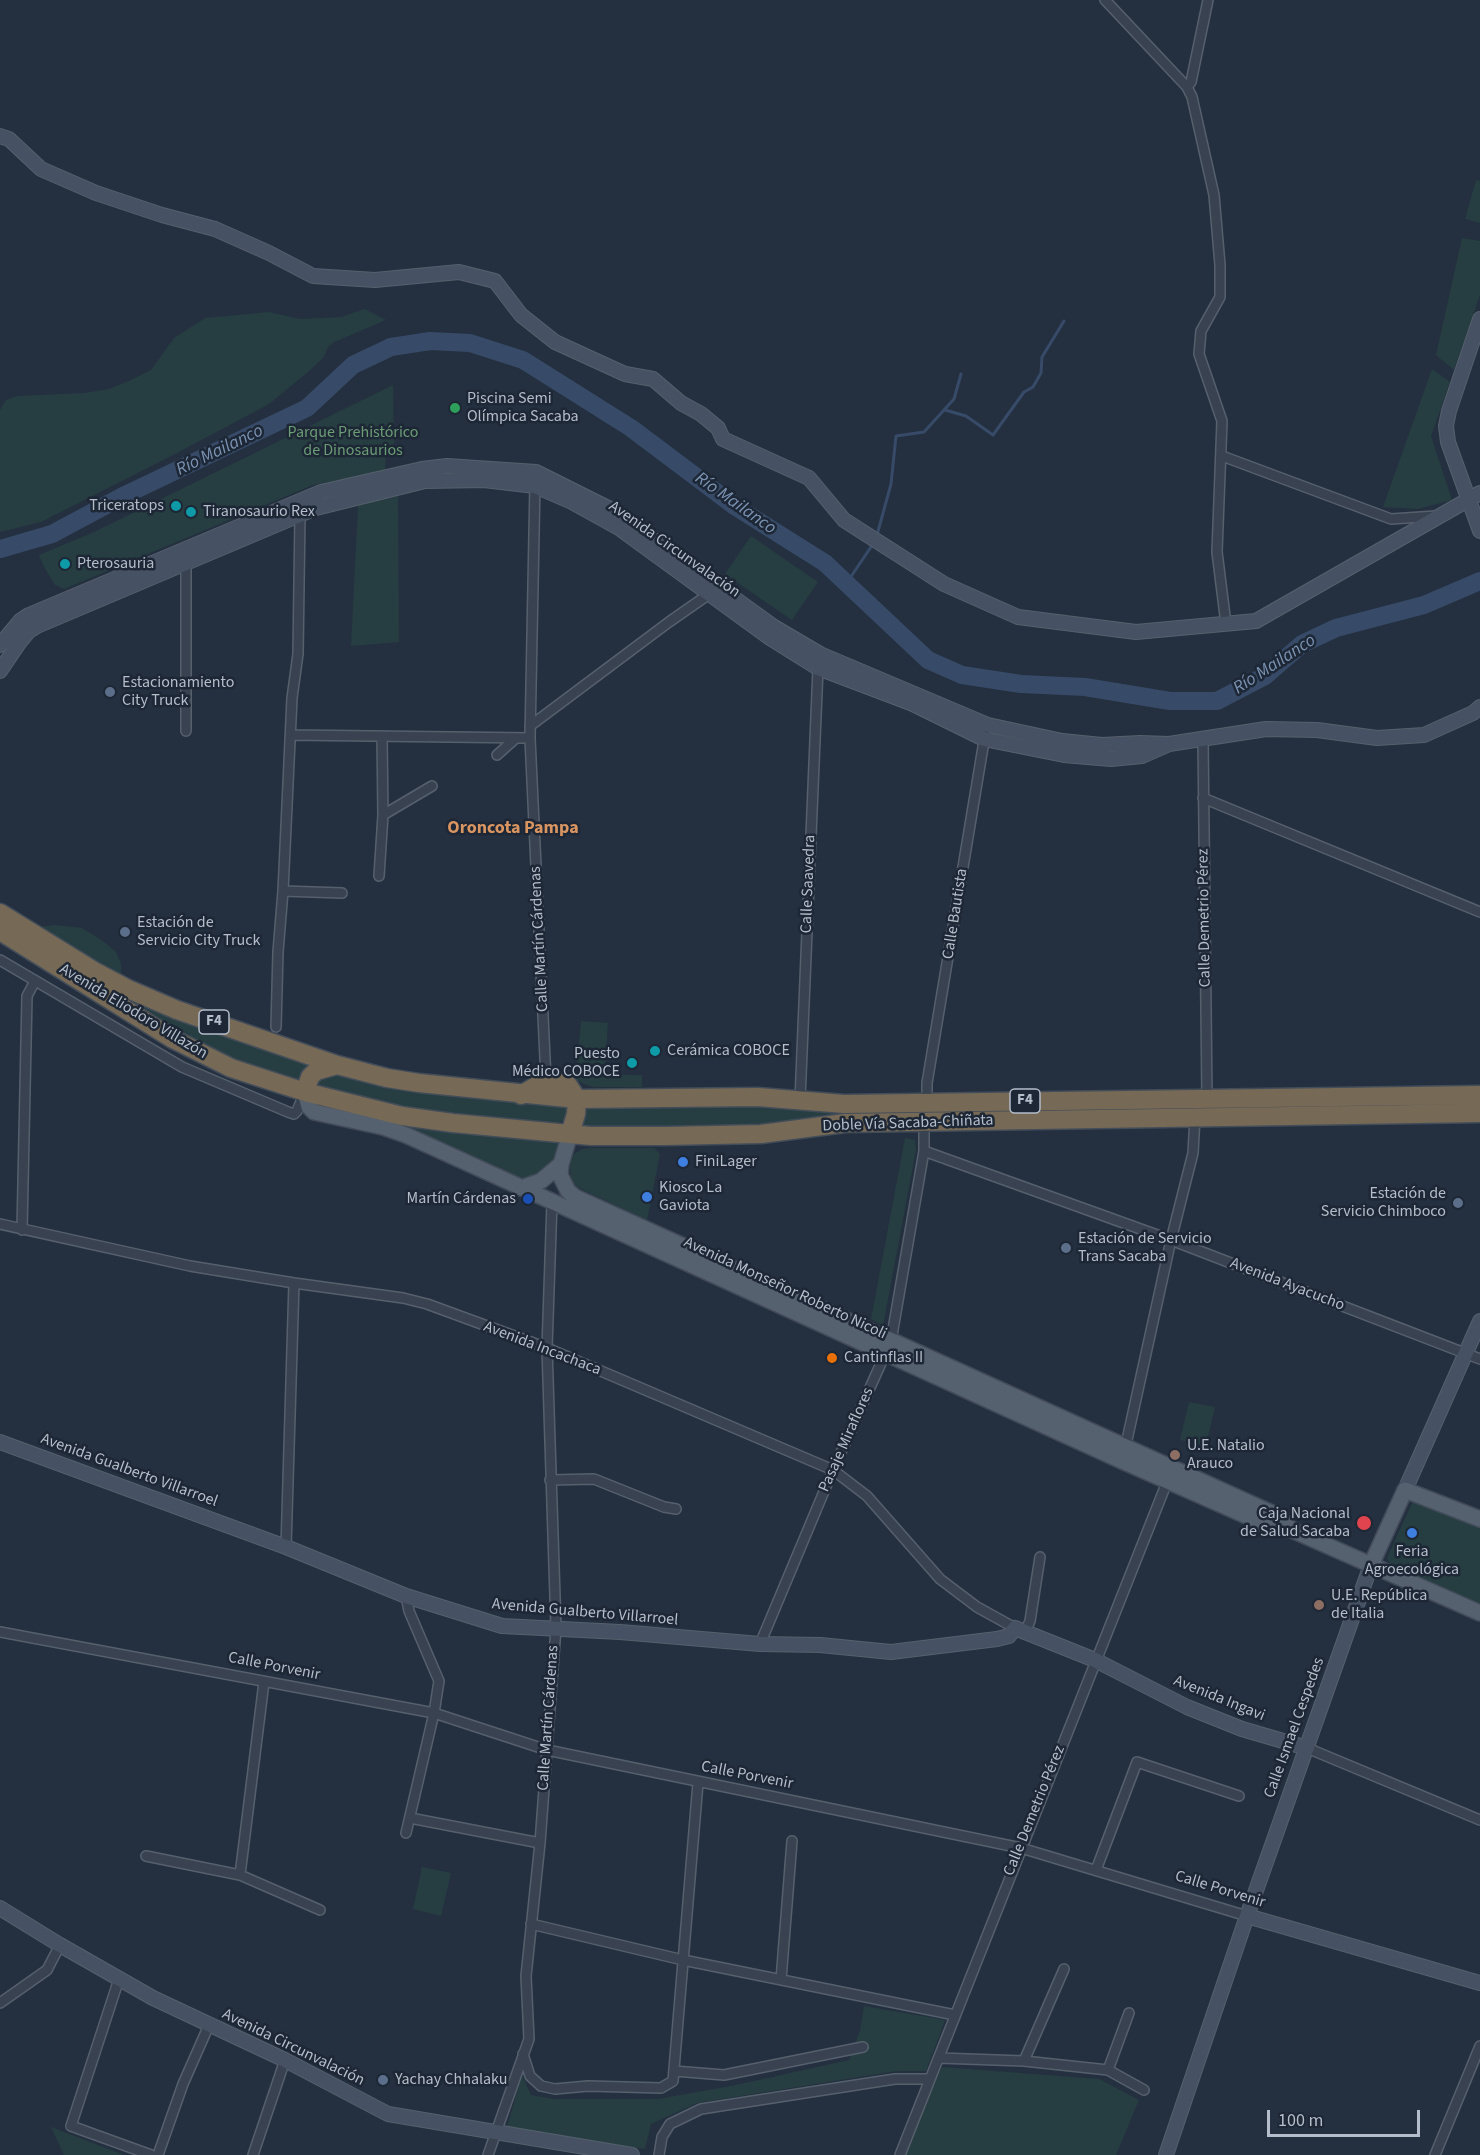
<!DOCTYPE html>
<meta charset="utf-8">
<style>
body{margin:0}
#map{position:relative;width:1480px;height:2155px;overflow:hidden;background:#243040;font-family:"Source Sans 3",sans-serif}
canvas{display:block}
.scale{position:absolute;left:1267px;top:2110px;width:153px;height:27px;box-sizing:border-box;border:3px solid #b4bdca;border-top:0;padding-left:8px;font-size:18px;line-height:21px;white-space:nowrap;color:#b4bdca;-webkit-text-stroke:4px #1d2735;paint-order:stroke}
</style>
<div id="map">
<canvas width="1480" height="2155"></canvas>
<div class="scale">100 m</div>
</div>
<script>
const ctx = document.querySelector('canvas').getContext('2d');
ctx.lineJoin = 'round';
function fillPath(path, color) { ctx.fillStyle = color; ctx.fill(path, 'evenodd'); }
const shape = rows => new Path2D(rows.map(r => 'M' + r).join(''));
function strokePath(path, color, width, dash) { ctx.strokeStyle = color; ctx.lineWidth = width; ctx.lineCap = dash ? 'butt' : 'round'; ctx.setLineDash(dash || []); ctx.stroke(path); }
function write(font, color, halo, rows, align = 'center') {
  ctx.font = font + ' "Source Sans 3",sans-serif'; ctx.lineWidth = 5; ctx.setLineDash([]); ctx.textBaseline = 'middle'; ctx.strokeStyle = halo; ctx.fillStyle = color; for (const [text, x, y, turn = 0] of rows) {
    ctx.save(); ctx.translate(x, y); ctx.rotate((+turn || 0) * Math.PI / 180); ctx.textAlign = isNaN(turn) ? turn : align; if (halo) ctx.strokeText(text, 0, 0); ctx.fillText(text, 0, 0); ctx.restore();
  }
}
fillPath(shape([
 [1476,180,1480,181,1480,223,1465,219],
 [1462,238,1480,241,1480,295,1454,370,1436,355],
 [365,309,386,320,334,342,328,347,323,358,308,372,269,404,177,453,41,522,0,532,0,410,6,400,17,396,84,393,109,389,129,381,151,370,174,338,205,318,269,312,300,319,341,317],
 [1432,369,1450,382,1431,436,1452,500,1417,509,1383,507],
 [393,385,394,453,386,453,385,471,313,485,64,589,55,585,43,565,39,555,94,532],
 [398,496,399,642,351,646,358,505],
 [751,536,818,582,792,620,725,574],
 [55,925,82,928,103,941,116,952,121,964,121,976,106,969,38,927],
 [86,975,145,1007,178,1021,316,1065,300,1085,254,1069,194,1044],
 [581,1021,608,1023,605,1067,577,1064],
 [330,1073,488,1099,572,1105,566,1119,558,1123,456,1118,312,1088,315,1079],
 [567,1074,642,1075,642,1087,593,1087,584,1084],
 [312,1100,561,1141,558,1155,548,1171,520,1180,324,1112],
 [750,1103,845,1112,845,1116,758,1127,578,1130,583,1106],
 [905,1138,915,1140,916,1150,883,1326,871,1319],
 [591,1148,654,1148,660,1154,647,1220,577,1187,573,1183,571,1179,570,1164,574,1154,582,1149],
 [1189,1402,1215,1407,1206,1445,1180,1440],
 [1417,1500,1480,1524,1480,1605,1390,1564,1387,1558,1412,1503],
 [422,1867,451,1873,441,1916,413,1909],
 [864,2006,945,2020,926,2071,897,2071,697,2103,651,2124,645,2149,507,2127,522,2075,531,2095,554,2099,658,2099,736,2085,849,2060,860,2030],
 [942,2067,1099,2079,1139,2100,1116,2155,904,2155],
 [51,2127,124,2155,64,2155]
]), '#263e41');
strokePath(shape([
 [945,410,966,416,993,435,1024,392,1033,387,1041,373,1042,357,1064,321],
 [877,535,891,484,896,436,924,432,954,399,961,374],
 [846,584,873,544]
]), '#374b68', 3);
strokePath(shape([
 [0,549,52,534,125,495,307,408,353,365,391,347,430,341,470,343,523,360,631,428,736,507,825,563,928,660,962,675,1021,684,1085,687,1170,701,1217,701,1265,676,1302,644,1336,628,1424,605,1480,581]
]), '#374b68', 18);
const street = shape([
 [1105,0,1187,87,1192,97,1214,195,1220,265,1220,297,1201,331,1199,354,1222,421,1217,552,1226,624],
 [1187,87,1191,82,1208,0],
 [1222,456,1391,519,1436,516],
 [535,483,530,738,546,1080],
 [530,726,669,622,712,592],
 [186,731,186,563],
 [291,735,530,738],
 [1203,739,1207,1098],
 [497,755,516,738],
 [1203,798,1480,912],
 [383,815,432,786],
 [379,876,383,815,382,736],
 [283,891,342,893],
 [0,960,182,1067,288,1112,294,1114,297,1111,304,1094],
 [276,1027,278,952,283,891,292,698,298,654,300,515,298,510],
 [800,1100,818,668],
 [927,1103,927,1083,985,735],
 [924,1151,1171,1240,1480,1359],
 [0,1224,190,1266,294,1283,403,1298,427,1304,547,1348,833,1470,867,1496,940,1579,977,1607,1015,1628],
 [22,1230,27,996,35,981],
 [1125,1449,1171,1240,1193,1153,1195,1117],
 [550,1480,594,1479,664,1507,676,1509],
 [286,1547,294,1283],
 [406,1596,409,1611,439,1681,434,1713,406,1833],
 [0,1632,434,1713,547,1750,1021,1848,1247,1916],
 [1025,1632,1030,1621,1040,1557],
 [760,1644,833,1470,891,1341,924,1151,924,1123],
 [1307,1748,1480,1820],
 [410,1818,540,1843],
 [146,1856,240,1875,320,1910],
 [1096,1870,1137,1762,1239,1796],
 [240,1875,264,1682],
 [531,1924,683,1960,955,2015],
 [119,1979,71,2126,151,2155],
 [781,1980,792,1841],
 [0,2003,47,1970,60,1945],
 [523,2054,530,2076,541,2086,555,2089,588,2086,661,2088,673,2081,698,1783],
 [939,2058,1024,2061,1108,2070,1144,2090],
 [1024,2061,1064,1969],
 [1108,2070,1129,2013],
 [674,2071,724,2075,863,2047],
 [158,2155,183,2084,209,2025],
 [253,2155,285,2060],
 [488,2155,529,2039,526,1976,540,1843,556,1628,547,1348,552,1202],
 [659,2155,662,2137,670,2124,701,2109,895,2079,929,2079],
 [900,2155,1169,1477],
 [1435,2155,1480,2046]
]);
const secondary = shape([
 [0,136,9,139,41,169,96,193,162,215,215,229,269,253,313,276,375,280,459,272,495,281,521,315,555,342,625,374,653,379,681,403,701,414,718,428,723,439,809,478,844,520,944,584,1018,617,1136,632,1256,621,1480,493],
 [1480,319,1449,411,1446,426,1448,442,1480,531],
 [0,645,20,621,29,615,321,492,422,469,447,466,536,472,612,510,774,627,820,654,988,725,1062,741,1102,745,1140,743,1169,744,1266,729,1317,730,1377,738,1424,735,1473,713,1480,707],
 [0,671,19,643,29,631,37,626,316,508,425,481,484,480,535,486,572,502,619,528,770,638,818,668,913,704,984,739,1064,755,1111,759,1142,756,1167,745],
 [0,1442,286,1547,406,1596,502,1626,620,1632,760,1644,820,1645,891,1652,997,1639,1009,1636,1015,1628,1095,1660,1187,1707,1242,1729,1307,1748],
 [1405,1490,1480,1321],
 [0,1908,60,1945,153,1998,285,2060,388,2114,632,2155],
 [1247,1916,1480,1983],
 [1166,2155,1247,1916,1371,1565]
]);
const primary = shape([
 [305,1092,309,1107,314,1112,383,1127,406,1135,1122,1461,1274,1528,1292,1530],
 [570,1134,561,1164,560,1175,568,1191,575,1197,1276,1515,1292,1530,1480,1613],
 [521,1188,541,1181,561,1164],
 [1371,1565,1405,1490,1480,1519]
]);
const highway = shape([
 [0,913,94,971,128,989,177,1010,337,1065,387,1078,419,1083,577,1099,758,1097,844,1104,1480,1095],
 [0,931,173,1039,231,1068,305,1092,402,1116,453,1123,591,1136,666,1136,761,1134,845,1123,1480,1113],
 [305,1092,310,1077,316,1071,337,1065],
 [521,1095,546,1080,553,1080,568,1085,577,1099,576,1114,570,1134]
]);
strokePath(street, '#56606d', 12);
strokePath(secondary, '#56606d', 16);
strokePath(primary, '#414b59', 18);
strokePath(highway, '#434d5a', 21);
strokePath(street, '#384250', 9);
strokePath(secondary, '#465163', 14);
strokePath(primary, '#566170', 15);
strokePath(highway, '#766955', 18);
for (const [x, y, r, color] of [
 [455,408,6,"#2e9e5b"],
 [176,506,6,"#0f9aa8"],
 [191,512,6,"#0f9aa8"],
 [65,564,6,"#0f9aa8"],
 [110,692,6,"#5c6f8a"],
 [125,932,6,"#5c6f8a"],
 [655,1051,6,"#0f9aa8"],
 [632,1063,6,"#0f9aa8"],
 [683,1162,6,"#3f7fe0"],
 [647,1197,6,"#3f7fe0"],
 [528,1199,6,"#1a4fb4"],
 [1458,1203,6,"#5c6f8a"],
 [1066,1248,6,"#5c6f8a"],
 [832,1358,6,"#e8710a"],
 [1175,1455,6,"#8d6e63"],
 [1364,1523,8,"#e0444e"],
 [1412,1533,6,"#3f7fe0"],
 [1319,1605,6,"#8d6e63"],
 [383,2080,6,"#5c6f8a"]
]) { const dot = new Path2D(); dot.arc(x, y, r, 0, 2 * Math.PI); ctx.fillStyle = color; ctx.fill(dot); strokePath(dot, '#1d2735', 2); }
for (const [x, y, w] of [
 [214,1022,30],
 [1025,1101,30]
]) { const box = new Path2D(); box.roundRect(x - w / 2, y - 12, w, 24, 4.5); ctx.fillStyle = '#1d2735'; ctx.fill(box); strokePath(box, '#b4bdca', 1.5); }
write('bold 15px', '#b4bdca', null, [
 ["F4",214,1022],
 ["F4",1025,1101]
]);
write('16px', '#b4bdca', '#1d2735', [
 ["Piscina Semi",467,399],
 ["Olímpica Sacaba",467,417],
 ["Triceratops",164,506,"right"],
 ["Tiranosaurio Rex",203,512],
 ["Pterosauria",77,564],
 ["Estacionamiento",122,683],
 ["City Truck",122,701],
 ["Estación de",137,923],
 ["Servicio City Truck",137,941],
 ["Cerámica COBOCE",667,1051],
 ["Puesto",620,1054,"right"],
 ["Médico COBOCE",620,1072,"right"],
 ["FiniLager",695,1162],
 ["Kiosco La",659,1188],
 ["Gaviota",659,1206],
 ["Estación de",1446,1194,"right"],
 ["Servicio Chimboco",1446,1212,"right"],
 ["Martín Cárdenas",516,1199,"right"],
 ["Estación de Servicio",1078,1239],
 ["Trans Sacaba",1078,1257],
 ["Cantinflas II",844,1358],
 ["U.E. Natalio",1187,1446],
 ["Arauco",1187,1464],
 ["Caja Nacional",1350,1514,"right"],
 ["de Salud Sacaba",1350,1532,"right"],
 ["Feria",1412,1552,"center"],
 ["Agroecológica",1412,1570,"center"],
 ["U.E. República",1331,1596],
 ["de Italia",1331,1614],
 ["Yachay Chhalaku",395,2080]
], 'left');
write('16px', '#6b9c76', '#1d2735', [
 ["Parque Prehistórico",353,433],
 ["de Dinosaurios",353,451]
]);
write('16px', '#b4bdca', '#1d2735', [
 ["Avenida Circunvalación",674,550,35],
 ["Calle Saavedra",809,884,-88],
 ["Calle Bautista",956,914,-81],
 ["Calle Demetrio Pérez",1205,918,-91],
 ["Calle Martín Cárdenas",540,939,-93],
 ["Avenida Eliodoro Villazón",133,1012,31],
 ["Doble Vía Sacaba-Chiñata",908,1124,-2],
 ["Avenida Ayacucho",1287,1285,21],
 ["Avenida Monseñor Roberto Nicoli",785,1289,25],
 ["Avenida Incachaca",542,1349,21],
 ["Pasaje Miraflores",847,1440,-66],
 ["Avenida Gualberto Villarroel",129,1471,20],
 ["Avenida Gualberto Villarroel",585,1613,5],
 ["Calle Porvenir",274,1667,11],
 ["Avenida Ingavi",1219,1699,22],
 ["Calle Martín Cárdenas",549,1718,-86],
 ["Calle Ismael Cespedes",1295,1728,-70],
 ["Calle Porvenir",747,1776,11],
 ["Calle Demetrio Pérez",1035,1811,-68],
 ["Calle Porvenir",1220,1890,17],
 ["Avenida Circunvalación",293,2048,26]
]);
write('italic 18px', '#7b93b3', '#1d2735', [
 ["Río Mailanco",220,451,-26],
 ["Río Mailanco",735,504,35],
 ["Río Mailanco",1275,665,-33]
]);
write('bold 18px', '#d99561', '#1d2735', [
 ["Oroncota Pampa",513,829]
]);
</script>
